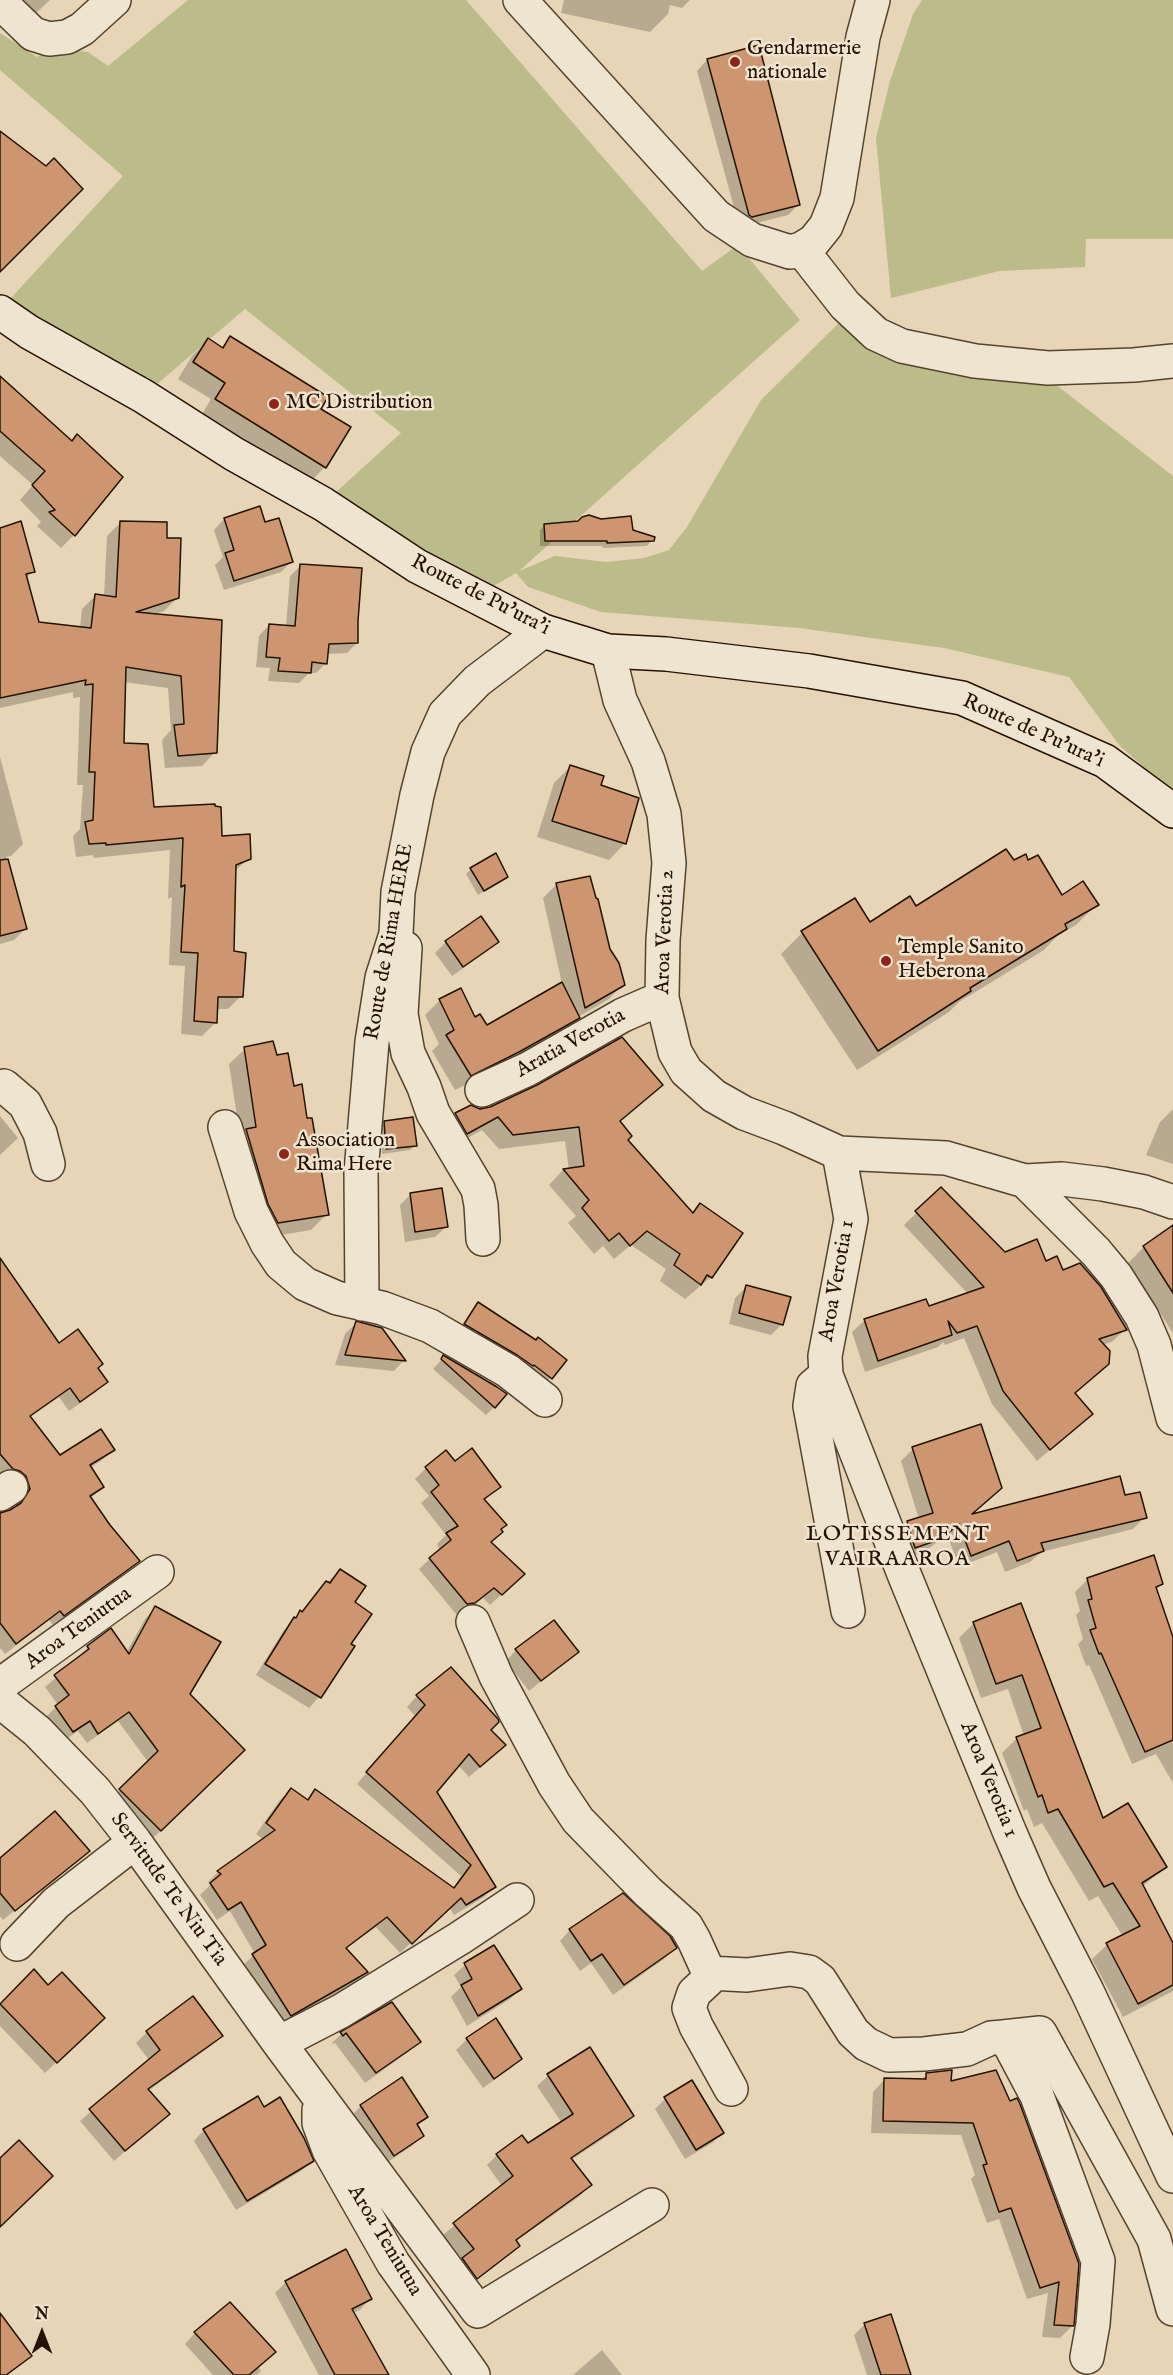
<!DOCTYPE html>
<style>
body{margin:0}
#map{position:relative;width:1173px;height:2375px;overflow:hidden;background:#e6d5b6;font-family:"IM FELL English",serif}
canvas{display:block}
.north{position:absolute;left:12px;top:2303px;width:60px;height:60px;-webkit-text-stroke:4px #efe4d0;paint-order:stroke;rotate:0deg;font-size:16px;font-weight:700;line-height:24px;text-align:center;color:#241300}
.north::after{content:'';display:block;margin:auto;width:21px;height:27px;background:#241300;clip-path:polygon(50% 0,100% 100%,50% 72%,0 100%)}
</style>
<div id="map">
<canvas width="1173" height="2375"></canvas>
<div class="north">N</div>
</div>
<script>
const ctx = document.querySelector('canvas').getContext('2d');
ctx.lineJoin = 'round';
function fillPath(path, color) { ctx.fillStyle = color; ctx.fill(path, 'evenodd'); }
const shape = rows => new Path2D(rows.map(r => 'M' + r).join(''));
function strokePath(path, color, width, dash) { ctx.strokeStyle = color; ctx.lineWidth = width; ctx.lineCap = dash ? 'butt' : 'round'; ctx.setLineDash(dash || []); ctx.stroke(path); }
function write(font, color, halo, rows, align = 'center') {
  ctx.font = font + ' "IM FELL English",serif'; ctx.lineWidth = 5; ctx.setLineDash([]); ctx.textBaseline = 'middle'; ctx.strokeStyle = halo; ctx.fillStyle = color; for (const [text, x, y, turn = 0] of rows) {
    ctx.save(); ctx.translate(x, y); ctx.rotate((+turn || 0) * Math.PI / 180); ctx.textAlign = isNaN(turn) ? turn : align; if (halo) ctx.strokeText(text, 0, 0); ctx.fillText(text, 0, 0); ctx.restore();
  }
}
fillPath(shape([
 [188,0,466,0,702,271,738,245,800,320,519,571,555,556,606,562,644,558,669,550,687,527,761,400,850,312,1050,380,1173,476,1173,793,1120,746,1069,677,944,648,799,628,601,612,528,587,516,573,475,597,323,504,401,433,245,309,143,396,0,310,123,176,0,70,0,33,37,57,54,48,88,52,108,66],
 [922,0,1173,0,1173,239,1086,239,1085,267,999,271,891,298,876,138,890,81,913,14]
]), '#bbbc8a');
fillPath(shape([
 [20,0,50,0,34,15],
 [564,0,690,0,682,8,670,5,668,14,650,32,561,13],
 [707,60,799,204,788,215,741,227,739,226,697,71],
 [230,338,319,410,325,467,309,483,201,416,211,399,178,379,192,356,208,340,221,348],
 [0,378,71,443,74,535,61,548,37,526,41,522,20,500,33,485,0,456],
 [224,519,264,524,291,562,281,572,224,590,215,565,223,557,214,530],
 [121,522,165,539,177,598,164,611,152,615,221,621,215,752,202,766,165,768,162,740,171,730,168,688,124,682,123,744,153,808,220,837,249,858,234,872,233,953,241,996,228,1009,216,1009,215,1023,202,1036,181,1034,185,966,169,965,172,897,168,899,170,850,94,858,93,855,76,857,73,836,80,829,83,785,77,785,80,697,73,698,73,692,0,708,0,529,33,571,26,578,38,623,80,628,82,609,95,596,104,597,107,536],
 [545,525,631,531,652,540,647,546,603,548,602,546,540,546,540,530],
 [301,565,357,643,347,653,327,654,326,663,316,673,309,673,299,683,268,681,270,668,256,667,259,636,269,625,286,627,290,576],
 [0,757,23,844,11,856,6,857,25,929,14,940,0,944],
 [570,767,599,786,625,843,609,860,537,837,554,783],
 [1013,862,1028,862,1061,897,1097,904,1076,925,1058,935,1044,950,959,1002,949,1012,857,1070,781,954,802,933,870,924,916,908],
 [471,869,506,877,478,895,466,874],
 [557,884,594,899,609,949,623,984,609,999,578,1017,563,1033,502,1067,455,1090,432,1051,439,1044,425,1015,440,1000,487,1027,562,984,543,898],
 [446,942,497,942,486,952,452,976,435,953],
 [245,1049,276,1057,306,1120,327,1214,311,1230,262,1238,240,1136,229,1064],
 [661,1084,619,1122,626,1140,692,1213,700,1205,711,1277,685,1299,660,1281,666,1269,631,1245,614,1259,603,1246,594,1254,568,1223,576,1216,549,1185,563,1170,569,1170,565,1141,499,1149,482,1130,452,1147,441,1129,456,1114,471,1107,479,1110],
 [1173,1109,1173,1164,1146,1155,1160,1122],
 [0,1116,18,1138,0,1155],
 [385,1123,415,1145,410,1150,382,1154,380,1128],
 [941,1189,1005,1254,1045,1263,1062,1272,1125,1329,1113,1341,1103,1345,1108,1363,1074,1394,1091,1414,1037,1461,992,1404,964,1338,945,1345,943,1342,938,1347,865,1372,852,1332,865,1320,928,1308,968,1294,904,1225],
 [411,1194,446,1227,435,1237,405,1242,400,1205],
 [1170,1229,1173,1233,1173,1333,1128,1263,1144,1247],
 [0,1286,59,1345,96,1368,106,1382,95,1393,69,1411,59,1397,29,1418,59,1458,113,1450,102,1460,90,1468,102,1487,90,1499,138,1561,127,1572,53,1625,49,1620,5,1654,0,1648,0,1513,10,1512,20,1501,16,1487,0,1477],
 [746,1287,782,1324,771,1335,729,1324,735,1298],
 [479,1304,550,1378,542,1386,457,1332],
 [356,1323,404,1360,394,1371,335,1365,345,1334],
 [444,1357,494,1407,486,1415,433,1369],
 [913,1449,1001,1488,970,1516,1124,1497,1145,1517,1133,1529,1041,1552,1030,1562,1005,1572,997,1552,959,1567,947,1534,927,1550,903,1559,896,1534,908,1522,919,1519,901,1461],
 [454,1463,499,1487,484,1501,500,1530,490,1543,512,1585,490,1605,483,1598,463,1614,456,1614,419,1569,440,1550,437,1544,446,1535,421,1503,429,1496,415,1479,426,1468],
 [340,1570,352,1603,349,1644,353,1647,319,1697,309,1708,256,1675,284,1630,301,1613,315,1594],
 [1088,1579,1161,1584,1155,1590,1173,1665,1173,1783,1156,1754,1132,1764,1089,1665,1086,1666,1078,1644,1083,1639,1076,1615,1080,1611,1075,1592],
 [1020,1605,1102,1820,1166,1866,1142,1887,1173,1946,1173,1991,1123,2017,1092,1959,1107,1945,1122,1935,1098,1896,1089,1901,1042,1823,1034,1827,1027,1809,1024,1811,1002,1753,1017,1738,1024,1736,1008,1689,981,1698,959,1638,974,1623],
 [155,1608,188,1694,243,1750,150,1841,110,1800,148,1762,118,1721,87,1743,78,1731,62,1742,45,1718,58,1705,45,1687,78,1659,77,1658,88,1647,111,1630,126,1653,145,1619],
 [516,1650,577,1652,529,1691,506,1661],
 [417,1696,489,1730,493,1756,469,1777,458,1765,435,1792,494,1886,484,1897,454,1915,449,1907,400,1953,376,1927,345,1949,366,1972,355,1983,280,2025,242,1966,255,1954,230,1911,217,1920,200,1895,210,1885,208,1882,218,1872,264,1840,256,1834,280,1800,291,1790,306,1801,316,1791,453,1889,461,1876,357,1784,415,1716,407,1707],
 [88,1851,3,1920,0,1916,0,1860],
 [570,1930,675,1948,664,1959,613,1995,591,1963,580,1971,560,1941],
 [465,1965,520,1989,510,1999,467,2026,451,1997,461,1987,454,1975],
 [34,1971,92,2028,45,2073,0,2026,0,2005],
 [391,2004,419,2041,408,2052,365,2083,335,2043,331,2044,341,2034],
 [147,2032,221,2035,211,2046,148,2091,157,2124,114,2161,80,2121,149,2060,136,2043],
 [467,2039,520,2059,510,2069,483,2088,456,2050],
 [589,2049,632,2116,621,2127,571,2160,590,2185,580,2196,515,2242,518,2246,507,2256,466,2288,452,2270,463,2260,443,2235,502,2186,487,2165,497,2155,528,2145,562,2123,537,2086,548,2076],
 [927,2074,1009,2103,1072,2326,1060,2338,1042,2337,1048,2293,1027,2299,999,2219,987,2223,971,2179,975,2175,961,2135,871,2133,873,2092,885,2079,920,2081],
 [665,2099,722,2133,712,2143,685,2159,655,2109],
 [361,2106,426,2117,416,2127,422,2136,412,2146,383,2165,350,2117],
 [263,2109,312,2161,301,2171,236,2210,194,2141,204,2130],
 [286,2282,370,2299,360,2310,353,2313,387,2375,319,2375,275,2293],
 [0,2316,30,2356,8,2375,0,2375],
 [865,2324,906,2375,867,2375,854,2335],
 [195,2333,258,2367,261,2371,257,2375,213,2375,185,2344],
 [602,2350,622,2375,573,2375]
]), '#0003');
const building = shape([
 [759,45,800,205,752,217,749,215,707,59,759,45],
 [0,131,46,166,54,158,83,189,0,272,0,131],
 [230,336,328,397,321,409,351,427,326,468,215,399,225,383,193,362,208,338,223,348,230,336],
 [0,376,72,441,77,434,123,477,75,536,49,512,55,510,32,485,45,471,0,431,0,376],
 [260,506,265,522,279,518,293,562,234,581,225,553,234,550,224,518,260,506],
 [589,515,601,519,631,516,633,530,655,537,654,541,607,543,607,541,545,541,544,524,578,521,582,517,589,515],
 [21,521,35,572,26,574,39,622,91,628,95,594,116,597,120,521,167,522,167,538,181,538,179,598,136,612,222,620,217,753,178,756,174,725,184,724,181,676,126,667,124,743,148,744,154,807,215,804,215,806,221,807,222,836,250,834,251,859,236,865,234,951,246,953,243,997,218,997,217,1023,194,1021,198,953,181,952,185,885,181,887,183,838,106,845,106,843,89,844,85,822,93,820,95,772,89,772,93,684,85,685,86,680,0,698,0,528,21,521],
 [300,564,362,568,358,621,358,643,329,644,327,664,312,662,311,673,278,671,280,658,266,657,269,624,295,626,300,564],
 [570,765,604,776,601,785,639,798,626,844,552,821,570,765],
 [1006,849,1014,860,1026,854,1028,860,1038,855,1062,895,1083,881,1099,905,1065,924,1067,929,970,988,971,991,878,1051,801,931,855,898,870,922,910,896,916,906,1006,849],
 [496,853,508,877,484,891,470,868,496,853],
 [8,859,27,929,0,936,0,860,8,859],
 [590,876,596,898,598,899,610,949,619,963,625,985,585,1008,556,883,590,876],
 [481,916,499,942,463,967,445,941,481,916],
 [562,982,580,1018,519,1052,471,1076,446,1035,454,1030,439,999,461,988,475,1017,480,1014,487,1025,562,982],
 [622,1037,663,1085,620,1121,632,1136,628,1140,693,1213,700,1203,743,1233,712,1278,707,1275,701,1285,674,1265,680,1254,647,1231,630,1246,619,1233,609,1241,582,1208,589,1200,563,1169,584,1166,579,1127,513,1135,498,1117,467,1134,455,1113,471,1105,480,1109,490,1107,537,1085,622,1037],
 [273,1041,277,1055,288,1053,294,1086,302,1084,307,1118,312,1118,329,1215,278,1223,268,1204,246,1129,256,1127,244,1047,273,1041],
 [413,1117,417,1146,386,1149,384,1121,413,1117],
 [941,1187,1005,1252,1037,1239,1046,1261,1057,1256,1063,1270,1080,1263,1101,1287,1127,1330,1099,1339,1110,1351,1109,1364,1075,1393,1093,1414,1050,1450,1003,1391,977,1326,957,1333,948,1321,952,1335,878,1361,864,1319,926,1299,929,1306,984,1287,915,1211,941,1187],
 [442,1188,448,1227,415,1232,410,1193,442,1188],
 [1173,1225,1173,1293,1143,1246,1173,1225],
 [0,1258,59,1343,78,1329,103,1364,98,1368,108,1382,80,1402,70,1388,30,1416,60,1455,101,1429,115,1450,90,1465,104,1487,90,1496,110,1525,140,1561,64,1616,60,1611,16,1644,0,1623,0,1513,10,1510,21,1503,30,1489,26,1476,20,1471,13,1469,0,1454,0,1258],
 [746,1285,791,1297,783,1325,739,1313,746,1285],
 [478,1302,536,1340,538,1337,567,1360,552,1379,534,1365,533,1366,517,1355,464,1324,478,1302],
 [356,1321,382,1328,406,1361,345,1355,356,1321],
 [443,1355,497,1387,507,1394,495,1408,441,1359,443,1355],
 [981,1424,1002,1488,972,1514,1120,1476,1125,1495,1140,1492,1147,1518,1041,1543,1044,1551,1017,1561,1009,1541,971,1556,959,1524,941,1539,915,1548,907,1521,933,1513,912,1447,981,1424],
 [472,1448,501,1487,484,1499,507,1525,501,1529,503,1532,491,1542,525,1574,502,1595,494,1588,475,1603,467,1604,429,1558,451,1540,446,1533,458,1526,431,1492,439,1485,425,1467,446,1450,455,1461,472,1448],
 [1154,1555,1163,1584,1156,1587,1173,1637,1173,1740,1145,1752,1101,1653,1099,1654,1090,1630,1096,1628,1088,1600,1092,1599,1087,1578,1154,1555],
 [340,1569,366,1586,355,1602,372,1614,351,1644,355,1646,321,1698,265,1664,294,1617,296,1618,300,1610,302,1612,326,1581,330,1583,340,1569],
 [1021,1603,1103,1818,1128,1803,1167,1867,1142,1883,1173,1943,1173,1985,1138,2004,1106,1943,1140,1926,1113,1883,1104,1887,1058,1809,1048,1813,1042,1795,1038,1797,1016,1737,1041,1728,1022,1675,996,1684,973,1622,1021,1603],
 [155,1606,221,1642,190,1694,245,1750,161,1831,119,1789,158,1751,129,1712,98,1734,90,1721,73,1732,55,1706,69,1695,54,1675,89,1649,87,1646,111,1628,129,1654,155,1606],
 [554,1620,579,1652,541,1681,515,1649,554,1620],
 [451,1667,498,1719,499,1722,491,1730,506,1745,480,1767,469,1754,437,1792,496,1887,466,1905,461,1898,412,1944,387,1917,346,1948,368,1972,291,2016,252,1954,266,1945,241,1902,228,1910,210,1883,221,1874,217,1871,275,1830,266,1823,291,1788,308,1800,315,1789,454,1888,471,1865,366,1772,425,1705,416,1695,451,1667],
 [55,1811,90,1851,15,1911,0,1893,0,1858,55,1811],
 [623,1893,670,1936,677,1948,624,1985,602,1954,591,1961,569,1929,623,1893],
 [494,1945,522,1989,478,2016,461,1985,472,1979,464,1963,494,1945],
 [34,1969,48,1985,62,1972,105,2018,57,2063,0,2004,34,1969],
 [193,1996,223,2036,148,2089,170,2114,125,2151,89,2109,160,2050,146,2031,193,1996],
 [392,2002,421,2042,376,2073,346,2033,343,2036,340,2032,392,2002],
 [496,2018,522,2059,494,2079,466,2038,496,2018],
 [590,2047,634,2116,571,2158,592,2185,516,2240,520,2246,477,2279,462,2258,474,2249,453,2223,513,2176,496,2154,522,2135,528,2143,573,2114,547,2074,590,2047],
 [952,2070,951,2081,996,2070,1010,2101,1017,2098,1020,2104,1079,2264,1074,2326,1054,2325,1059,2282,1040,2288,1011,2208,999,2212,983,2165,987,2164,973,2123,883,2121,884,2078,926,2079,926,2073,952,2070],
 [402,2077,428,2117,417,2124,424,2136,394,2156,360,2105,402,2077],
 [692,2080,724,2133,696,2150,664,2097,692,2080],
 [258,2096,264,2107,280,2097,304,2138,314,2161,247,2201,203,2129,258,2096],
 [19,2140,53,2176,0,2227,0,2158,19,2140],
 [346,2249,372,2299,352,2309,389,2375,335,2375,285,2281,346,2249],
 [230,2302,276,2352,249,2375,234,2375,194,2332,230,2302],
 [0,2313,32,2356,6,2375,0,2375,0,2313],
 [891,2314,911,2375,881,2375,864,2323,891,2314]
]);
fillPath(building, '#cd9570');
strokePath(building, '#241300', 1.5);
const minor = shape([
 [520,0,716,216,752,240,790,252,801,249,814,241,826,226,837,198,863,37,873,0],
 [0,2,33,34,49,39,67,37,82,29,114,0],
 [801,249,845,305,876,334,902,346,975,361,1048,368,1134,365,1173,361],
 [608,651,620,700,648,761,664,814,669,863,663,940,662,998,675,1052,686,1071,714,1096,744,1113,784,1128,839,1153,946,1158,1025,1181,1096,1252,1116,1276,1142,1317,1154,1345,1173,1418],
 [405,948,401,1014,408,1053,424,1087,433,1113,478,1189,481,1205,483,1239],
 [0,1088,4,1086,25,1104,40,1133,48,1164],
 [482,1090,528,1069,623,1015,662,998],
 [225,1127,251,1211,267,1243,281,1264,305,1284,337,1298,382,1308,430,1326,508,1371,545,1400],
 [839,1153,851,1219,825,1356,826,1375,904,1574,1010,1833,1034,1888,1087,1991,1173,2176],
 [1025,1181,1062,1179,1103,1184,1144,1192,1173,1202],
 [362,1304,361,1172,372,1042,382,978,396,934,398,892,417,795,428,752,445,714,477,681,543,631],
 [826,1375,813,1386,810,1406,848,1611],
 [0,1494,11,1487],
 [473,1622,496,1676,554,1784,578,1820,648,1892,686,1926,694,1940,709,1973,708,1980,694,1993,689,2008,696,2026,731,2089],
 [0,1685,157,1572],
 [0,1701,37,1731,95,1791,135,1842,279,2043,478,2311,652,2205],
 [17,1944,56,1903,135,1842],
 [709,1973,747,1975,790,1969,809,1972,820,1980,853,2032,866,2044,889,2055,924,2054,967,2049,991,2038,1003,2037,1011,2047,1037,2096,1098,2261,1093,2324,1087,2357],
 [1003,2037,1040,2033,1154,2239,1173,2309],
 [279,2043,341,2011,460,1938,517,1900],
 [319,2110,319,2123,329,2150,393,2263,473,2375]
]);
const secondary = shape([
 [0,312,29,332,143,396,234,454,323,504,417,566,543,631,608,651,666,654,809,671,962,698,1105,761,1173,811]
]);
strokePath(minor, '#54442e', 36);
strokePath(secondary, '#241300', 36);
strokePath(minor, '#efe4d0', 33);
strokePath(secondary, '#efe4d0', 33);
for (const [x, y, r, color] of [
 [735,62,6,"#8f2418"],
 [274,404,6,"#8f2418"],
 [886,961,6,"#8f2418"],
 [284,1154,6,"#8f2418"]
]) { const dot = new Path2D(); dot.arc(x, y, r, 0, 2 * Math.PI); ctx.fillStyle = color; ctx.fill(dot); strokePath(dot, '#efe4d0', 2); }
write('21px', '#241300', '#efe4d0', [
 ["Gendarmerie",747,50],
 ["nationale",747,74],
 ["MC Distribution",286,404],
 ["Temple Sanito",898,949],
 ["Heberona",898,973],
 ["Association",296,1142],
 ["Rima Here",296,1166]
], 'left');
write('21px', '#241300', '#efe4d0', [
 ["Route de Pu'ura'i",480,596,27],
 ["Route de Pu'ura'i",1033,732,24],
 ["Aroa Verotia 2",666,932,-88],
 ["Route de Rima HERE",390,942,-80],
 ["Aratia Verotia",571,1044,-29],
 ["Aroa Verotia 1",838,1281,-80],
 ["Aroa Teniutua",79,1629,-36],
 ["Aroa Verotia 1",988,1780,68],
 ["Servitude Te Niu Tia",168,1890,54],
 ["Aroa Teniutua",384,2241,59]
]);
ctx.letterSpacing = '1.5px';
write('22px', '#241300', '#efe4d0', [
 ["LOTISSEMENT",898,1535],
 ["VAIRAAROA",898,1560]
]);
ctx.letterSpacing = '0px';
</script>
